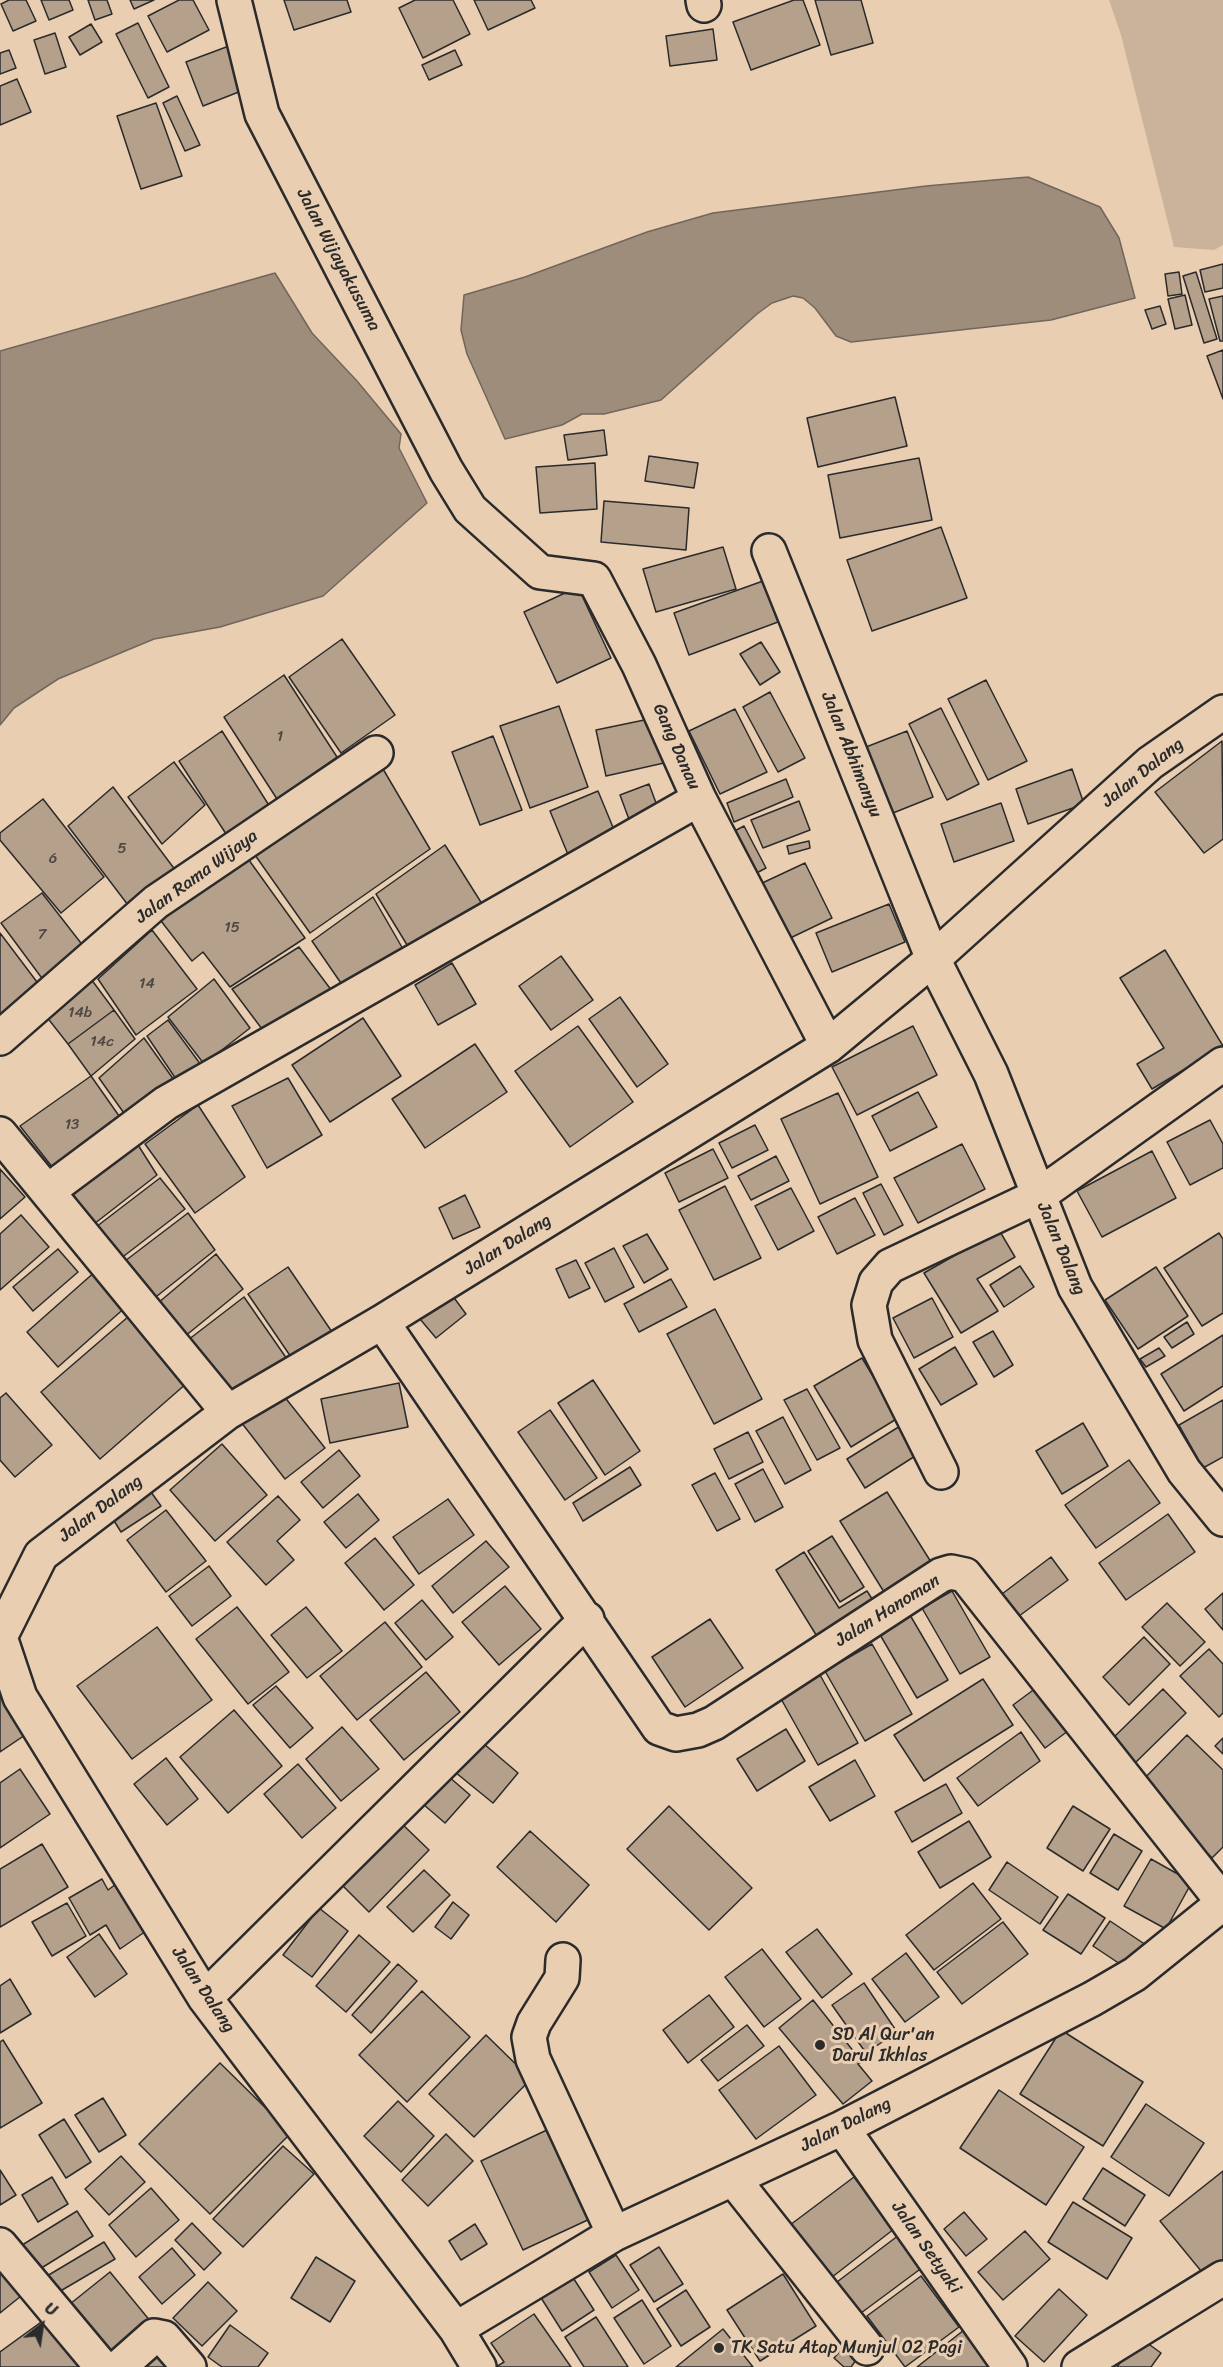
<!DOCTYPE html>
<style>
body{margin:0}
#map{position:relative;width:1223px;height:2367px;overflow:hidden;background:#eaceb1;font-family:Sriracha,sans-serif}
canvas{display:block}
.north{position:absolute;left:12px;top:2295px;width:60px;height:60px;-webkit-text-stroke:4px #eaceb1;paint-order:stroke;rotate:30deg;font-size:16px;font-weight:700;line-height:24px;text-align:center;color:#2b2b2b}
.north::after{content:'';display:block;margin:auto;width:21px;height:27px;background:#2b2b2b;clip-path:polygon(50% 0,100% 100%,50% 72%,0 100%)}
</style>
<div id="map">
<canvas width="1223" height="2367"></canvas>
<div class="north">U</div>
</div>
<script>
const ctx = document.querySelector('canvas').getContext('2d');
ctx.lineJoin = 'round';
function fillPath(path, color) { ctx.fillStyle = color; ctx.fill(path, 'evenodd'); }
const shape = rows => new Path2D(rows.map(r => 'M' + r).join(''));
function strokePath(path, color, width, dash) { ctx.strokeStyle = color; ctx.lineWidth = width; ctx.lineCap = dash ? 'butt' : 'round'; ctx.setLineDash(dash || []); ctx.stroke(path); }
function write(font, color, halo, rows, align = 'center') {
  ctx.font = font + ' Sriracha,sans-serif'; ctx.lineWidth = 6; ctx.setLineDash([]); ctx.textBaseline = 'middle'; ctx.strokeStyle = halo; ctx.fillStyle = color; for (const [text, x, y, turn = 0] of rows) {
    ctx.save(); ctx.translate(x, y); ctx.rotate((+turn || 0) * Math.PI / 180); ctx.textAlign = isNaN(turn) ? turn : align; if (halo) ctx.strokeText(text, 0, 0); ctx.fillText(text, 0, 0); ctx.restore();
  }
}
fillPath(shape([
 [1109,0,1223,0,1223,245,1214,250,1174,247,1121,35]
]), '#cbb39b');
const water = shape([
 [1028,177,1100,207,1119,238,1135,298,1051,320,851,342,836,336,815,308,803,298,793,296,772,303,757,314,661,400,604,414,582,414,562,425,505,439,467,354,461,330,464,295,525,277,647,232,713,213,926,186,1028,177],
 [275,273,312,333,357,381,401,434,399,448,427,503,323,596,220,627,154,639,58,679,14,708,0,725,0,351,275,273]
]);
fillPath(water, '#9f8d7c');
strokePath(water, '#71665c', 1.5);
const building = shape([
 [9,0,26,0,36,21,13,31,1,4,9,0],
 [41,0,69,0,73,10,49,20,41,0],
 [88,0,107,0,112,14,95,20,88,0],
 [130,0,154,0,134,9,130,0],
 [179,0,193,0,209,30,167,52,148,16,179,0],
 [284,0,347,0,351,12,294,30,284,0],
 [415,0,453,0,470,34,423,58,399,8,415,0],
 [474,0,531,0,535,8,488,30,474,0],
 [794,0,803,0,820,45,751,70,733,22,794,0],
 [815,0,861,0,873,43,831,55,815,0],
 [138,23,169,87,148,98,116,34,138,23],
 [91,24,102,42,80,55,69,37,91,24],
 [713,29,717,60,670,66,666,36,713,29],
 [55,33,66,67,45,74,34,40,55,33],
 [237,43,254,86,203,106,186,62,237,43],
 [9,50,16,68,0,74,0,53,9,50],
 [455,50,462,65,429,80,422,65,455,50],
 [17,79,31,112,0,125,0,86,17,79],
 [177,96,200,145,185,151,163,103,177,96],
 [156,103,182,176,141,189,117,116,156,103],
 [1223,264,1223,288,1205,292,1200,270,1223,264],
 [1179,272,1182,294,1168,296,1165,274,1179,272],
 [1196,272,1217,339,1204,343,1183,276,1196,272],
 [1185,295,1192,325,1175,329,1168,299,1185,295],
 [1223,296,1223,341,1220,341,1209,299,1223,296],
 [1160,306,1166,324,1152,329,1145,310,1160,306],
 [1223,350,1223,399,1207,356,1223,350],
 [895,397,907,446,818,467,807,418,895,397],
 [604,430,607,455,568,460,564,435,604,430],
 [649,456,698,463,694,488,645,481,649,456],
 [919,458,932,520,840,538,828,475,919,458],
 [595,463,597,509,540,513,536,467,595,463],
 [604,501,689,508,686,550,601,542,604,501],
 [941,527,967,598,872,631,847,560,941,527],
 [723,547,736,589,656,612,643,569,723,547],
 [763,581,778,622,689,655,674,613,763,581],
 [578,587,611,658,557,683,524,612,578,587],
 [342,639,395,715,341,753,289,677,342,639],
 [761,642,780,672,760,685,740,654,761,642],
 [284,675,337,757,277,799,224,717,284,675],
 [986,680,1027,761,988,780,948,699,986,680],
 [770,692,805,758,778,772,743,707,770,692],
 [559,706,588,787,530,808,500,726,559,706],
 [941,708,979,784,947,800,909,724,941,708],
 [735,709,767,772,720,794,689,731,735,709],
 [654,718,664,763,606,776,596,730,654,718],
 [222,731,270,807,228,837,179,761,222,731],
 [907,731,933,797,888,815,861,749,907,731],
 [493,736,522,810,480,825,452,752,493,736],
 [1222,741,1223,839,1204,853,1155,792,1222,741],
 [174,762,205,805,162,844,128,797,174,762],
 [383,769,430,849,310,933,255,855,383,769],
 [1072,769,1084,804,1028,824,1016,789,1072,769],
 [786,779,793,797,734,822,727,803,786,779],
 [649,784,659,811,630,822,620,795,649,784],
 [113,787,176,871,131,909,68,826,113,787],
 [598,791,617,837,569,857,550,811,598,791],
 [43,799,104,877,61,913,0,840,0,833,43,799],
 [799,801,810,830,763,848,751,820,799,801],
 [1001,803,1014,841,954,862,941,824,1001,803],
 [744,826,766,868,749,877,727,835,744,826],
 [809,841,810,848,789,854,787,846,809,841],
 [445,845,484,907,412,953,376,894,445,845],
 [246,856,305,938,230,987,203,952,192,961,158,917,246,856],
 [805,863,832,918,784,941,758,885,805,863],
 [42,893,84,947,44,981,1,923,42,893],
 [373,897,407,956,345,989,312,941,373,897],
 [889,904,905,942,832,972,816,933,889,904],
 [152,930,197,989,136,1035,98,979,152,930],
 [0,933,40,986,0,1021,0,933],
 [299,947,335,995,268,1037,232,989,299,947],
 [1165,950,1223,1046,1152,1089,1137,1064,1164,1048,1120,978,1165,950],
 [561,956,593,1000,551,1030,519,986,561,956],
 [452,963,476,1004,438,1025,415,985,452,963],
 [91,979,114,1010,68,1044,46,1016,91,979],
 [214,979,250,1028,204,1064,168,1017,214,979],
 [620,997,668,1064,637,1087,589,1019,620,997],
 [114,1010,135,1039,91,1076,68,1044,114,1010],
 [363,1018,401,1076,330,1122,292,1065,363,1018],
 [168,1020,201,1065,178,1082,147,1036,168,1020],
 [578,1026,633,1102,570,1147,515,1071,578,1026],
 [913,1026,937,1075,857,1115,832,1067,913,1026],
 [144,1038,174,1080,126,1116,99,1078,144,1038],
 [475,1044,507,1092,425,1148,392,1099,475,1044],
 [91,1076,124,1123,57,1173,20,1126,91,1076],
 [288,1078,322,1135,267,1168,232,1106,288,1078],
 [918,1092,937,1127,890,1151,872,1116,918,1092],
 [838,1093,878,1177,820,1204,781,1119,838,1093],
 [198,1105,245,1177,195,1213,145,1144,198,1105],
 [1210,1120,1223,1144,1223,1168,1190,1185,1167,1142,1210,1120],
 [755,1125,768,1150,732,1168,719,1143,755,1125],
 [133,1137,157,1175,94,1224,67,1186,133,1137],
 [962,1144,985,1189,918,1223,894,1178,962,1144],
 [713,1149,728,1178,679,1202,665,1173,713,1149],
 [1152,1151,1176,1198,1102,1237,1077,1191,1152,1151],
 [776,1156,789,1181,751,1200,738,1176,776,1156],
 [0,1169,25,1197,0,1219,0,1169],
 [160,1178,185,1209,120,1259,96,1227,160,1178],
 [881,1184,903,1225,884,1235,863,1193,881,1184],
 [725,1186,761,1258,714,1280,679,1210,725,1186],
 [791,1188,814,1231,778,1250,755,1206,791,1188],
 [465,1195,480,1227,453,1239,439,1208,465,1195],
 [855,1198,875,1235,837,1254,818,1217,855,1198],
 [188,1213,215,1250,152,1300,125,1261,188,1213],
 [21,1215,49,1247,0,1290,0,1234,21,1215],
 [999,1230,1015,1257,977,1279,998,1311,961,1333,924,1273,999,1230],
 [1219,1233,1223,1239,1223,1313,1202,1326,1164,1268,1219,1233],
 [647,1234,668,1269,644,1283,623,1246,647,1234],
 [614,1248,634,1287,605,1302,585,1263,614,1248],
 [58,1249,78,1272,33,1311,13,1287,58,1249],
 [216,1254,243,1289,184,1337,158,1303,216,1254],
 [576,1260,590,1288,569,1298,556,1269,576,1260],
 [1020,1266,1034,1287,1004,1307,990,1285,1020,1266],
 [288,1267,332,1332,291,1357,248,1294,288,1267],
 [1156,1267,1188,1316,1138,1349,1105,1300,1156,1267],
 [97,1270,128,1305,58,1367,27,1332,97,1270],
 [671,1279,687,1307,639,1332,624,1304,671,1279],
 [452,1295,466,1314,436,1338,420,1319,452,1295],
 [244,1297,287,1359,231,1396,188,1340,244,1297],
 [932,1298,953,1337,914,1358,893,1318,932,1298],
 [715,1309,762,1399,714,1424,667,1334,715,1309],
 [136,1310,195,1376,100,1459,41,1392,136,1310],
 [1187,1322,1194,1334,1172,1348,1164,1337,1187,1322],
 [993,1331,1013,1365,994,1377,973,1342,993,1331],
 [1223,1335,1223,1386,1184,1411,1161,1374,1223,1335],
 [955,1347,977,1384,941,1405,919,1369,955,1347],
 [1159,1348,1165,1356,1146,1367,1140,1359,1159,1348],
 [862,1358,898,1418,851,1447,814,1386,862,1358],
 [593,1380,640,1451,605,1475,558,1403,593,1380],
 [399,1383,408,1427,330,1443,321,1399,399,1383],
 [807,1389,840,1448,817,1460,784,1400,807,1389],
 [280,1391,325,1448,285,1479,241,1422,280,1391],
 [6,1393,52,1445,15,1477,0,1460,0,1398,6,1393],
 [1223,1400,1223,1457,1203,1468,1179,1425,1223,1400],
 [550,1410,597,1478,565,1500,518,1432,550,1410],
 [783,1417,811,1470,785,1484,756,1431,783,1417],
 [905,1423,923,1451,865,1488,847,1459,905,1423],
 [1083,1423,1108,1466,1062,1494,1036,1451,1083,1423],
 [748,1432,763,1462,729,1479,714,1449,748,1432],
 [222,1444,267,1495,215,1541,170,1490,222,1444],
 [339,1450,360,1476,323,1508,301,1482,339,1450],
 [1129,1460,1160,1503,1096,1548,1065,1505,1129,1460],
 [630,1467,641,1485,583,1521,573,1503,630,1467],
 [763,1469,783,1507,755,1522,735,1484,763,1469],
 [715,1473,740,1519,717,1531,692,1485,715,1473],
 [146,1485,161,1506,121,1532,108,1511,146,1485],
 [887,1492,931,1562,884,1592,840,1521,887,1492],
 [358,1494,379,1520,346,1548,324,1522,358,1494],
 [278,1496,300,1520,277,1541,294,1560,266,1585,227,1542,278,1496],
 [448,1499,474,1535,419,1574,393,1537,448,1499],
 [166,1510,206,1561,166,1592,127,1540,166,1510],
 [1168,1514,1195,1552,1126,1600,1099,1563,1168,1514],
 [832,1536,864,1587,840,1602,808,1551,832,1536],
 [375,1538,414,1585,384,1610,345,1563,375,1538],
 [486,1541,509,1567,453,1613,432,1586,486,1541],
 [804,1552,839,1608,867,1591,876,1605,818,1638,776,1570,804,1552],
 [1051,1557,1068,1580,1015,1619,998,1597,1051,1557],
 [209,1566,231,1596,192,1626,169,1596,209,1566],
 [505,1586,541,1629,499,1665,462,1622,505,1586],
 [952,1591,990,1657,960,1674,922,1608,952,1591],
 [1223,1593,1223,1630,1205,1609,1223,1593],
 [422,1600,453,1637,426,1660,395,1623,422,1600],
 [1167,1603,1205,1642,1180,1666,1142,1627,1167,1603],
 [237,1607,289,1672,248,1704,196,1639,237,1607],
 [306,1607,342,1651,307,1678,271,1635,306,1607],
 [910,1615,948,1680,917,1698,879,1633,910,1615],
 [710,1619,743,1668,685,1707,652,1657,710,1619],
 [385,1622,422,1667,357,1720,320,1676,385,1622],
 [157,1627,212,1700,132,1759,77,1686,157,1627],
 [1144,1637,1170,1664,1129,1705,1103,1677,1144,1637],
 [872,1644,912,1714,865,1741,825,1671,872,1644],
 [1209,1649,1223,1664,1223,1713,1219,1717,1180,1676,1209,1649],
 [426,1672,460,1712,404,1760,370,1720,426,1672],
 [820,1675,858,1743,818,1765,780,1697,820,1675],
 [983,1679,1013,1725,924,1781,894,1735,983,1679],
 [0,1685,31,1731,0,1752,0,1685],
 [276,1686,313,1728,290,1748,253,1705,276,1686],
 [1036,1688,1068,1731,1045,1748,1013,1705,1036,1688],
 [1163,1689,1186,1713,1133,1765,1110,1741,1163,1689],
 [234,1710,282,1766,228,1813,180,1757,234,1710],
 [342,1727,379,1769,341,1801,306,1759,342,1727],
 [786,1729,805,1761,757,1791,737,1759,786,1729],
 [1021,1732,1040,1761,978,1806,957,1778,1021,1732],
 [1187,1735,1223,1770,1223,1847,1212,1858,1138,1785,1187,1735],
 [477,1738,518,1773,493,1803,450,1768,477,1738],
 [1223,1738,1223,1754,1215,1746,1223,1738],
 [166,1758,198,1799,167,1825,134,1784,166,1758],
 [855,1760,875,1796,830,1821,809,1787,855,1760],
 [298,1764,336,1808,302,1838,264,1794,298,1764],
 [20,1769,50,1814,0,1848,0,1783,20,1769],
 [441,1770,470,1795,445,1823,416,1798,441,1770],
 [946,1784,962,1813,912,1842,895,1812,946,1784],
 [669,1806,752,1888,709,1930,627,1849,669,1806],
 [1073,1806,1110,1829,1083,1871,1047,1848,1073,1806],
 [969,1821,991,1857,940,1888,918,1852,969,1821],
 [400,1822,429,1850,369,1912,340,1883,400,1822],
 [530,1831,589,1885,556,1922,497,1867,530,1831],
 [1114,1834,1142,1851,1118,1890,1090,1873,1114,1834],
 [42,1844,68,1887,0,1927,0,1869,42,1844],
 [1151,1859,1192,1882,1166,1929,1124,1906,1151,1859],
 [1007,1862,1058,1897,1040,1924,989,1890,1007,1862],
 [424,1870,450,1895,413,1932,387,1907,424,1870],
 [102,1879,108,1890,120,1881,149,1929,120,1949,106,1925,90,1935,69,1898,102,1879],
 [973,1883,1001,1919,934,1970,906,1935,973,1883],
 [1068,1894,1105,1918,1081,1954,1043,1930,1068,1894],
 [453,1902,469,1915,451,1939,435,1927,453,1902],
 [67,1903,86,1936,52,1956,32,1922,67,1903],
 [319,1908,348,1931,312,1977,283,1955,319,1908],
 [1110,1921,1146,1945,1129,1970,1093,1946,1110,1921],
 [1003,1922,1028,1954,962,2004,937,1972,1003,1922],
 [817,1929,852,1974,822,1998,786,1952,817,1929],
 [99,1934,127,1974,95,1997,67,1957,99,1934],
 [359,1935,390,1962,346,2012,316,1986,359,1935],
 [762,1949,801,1999,764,2027,725,1977,762,1949],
 [906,1953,939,1997,905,2022,872,1979,906,1953],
 [398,1964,417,1981,371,2033,352,2015,398,1964],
 [10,1979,31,2014,0,2033,0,1986,10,1979],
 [864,1983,897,2032,866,2053,832,2005,864,1983],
 [422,1991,470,2037,407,2102,359,2055,422,1991],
 [709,1995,734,2027,688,2063,663,2030,709,1995],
 [813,2000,862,2062,858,2064,872,2081,843,2104,779,2028,813,2000],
 [747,2025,764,2046,718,2081,701,2060,747,2025],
 [1061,2030,1143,2082,1103,2146,1020,2094,1061,2030],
 [486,2035,531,2079,474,2137,429,2094,486,2035],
 [3,2040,42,2103,0,2128,0,2042,3,2040],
 [779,2046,816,2095,756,2139,719,2090,779,2046],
 [220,2063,291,2133,210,2214,139,2144,220,2063],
 [999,2090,1084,2147,1046,2205,960,2148,999,2090],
 [103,2098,126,2135,99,2152,75,2115,103,2098],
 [398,2101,434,2136,401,2172,364,2136,398,2101],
 [1146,2104,1204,2143,1169,2196,1111,2157,1146,2104],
 [64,2119,91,2162,66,2178,39,2135,64,2119],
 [549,2129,592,2218,523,2250,481,2161,549,2129],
 [446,2134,473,2161,428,2206,402,2180,446,2134],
 [283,2146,314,2174,243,2247,213,2219,283,2146],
 [121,2156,145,2182,109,2215,85,2189,121,2156],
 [1103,2168,1145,2195,1125,2226,1083,2199,1103,2168],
 [0,2170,16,2195,0,2205,0,2170],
 [1223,2171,1223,2263,1206,2277,1160,2221,1223,2171],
 [52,2177,68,2204,38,2222,22,2195,52,2177],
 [854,2177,894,2229,827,2281,786,2228,854,2177],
 [151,2188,179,2220,136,2257,109,2225,151,2188],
 [1073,2202,1132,2238,1107,2279,1048,2242,1073,2202],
 [77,2211,93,2236,35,2272,19,2247,77,2211],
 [964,2212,987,2239,966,2256,944,2229,964,2212],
 [192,2223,221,2253,204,2270,175,2240,192,2223],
 [475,2224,487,2244,461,2260,449,2241,475,2224],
 [1025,2231,1050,2259,1003,2300,978,2272,1025,2231],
 [899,2235,923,2267,857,2316,833,2285,899,2235],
 [104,2242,115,2259,57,2293,47,2276,104,2242],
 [659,2247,683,2284,654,2302,630,2265,659,2247],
 [172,2248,195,2275,162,2304,139,2277,172,2248],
 [616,2255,639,2290,612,2308,589,2272,616,2255],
 [316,2257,355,2281,330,2322,291,2298,316,2257],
 [0,2259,26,2292,0,2313,0,2259],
 [110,2272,151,2322,106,2358,65,2308,110,2272],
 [570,2273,594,2310,562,2331,538,2293,570,2273],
 [783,2274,816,2326,760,2361,727,2310,783,2274],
 [921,2276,959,2327,905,2367,867,2316,921,2276],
 [208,2282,237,2311,202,2346,173,2318,208,2282],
 [1059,2289,1087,2315,1044,2362,1015,2336,1059,2289],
 [686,2290,710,2327,681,2346,657,2309,686,2290],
 [642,2300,671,2346,644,2364,614,2318,642,2300],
 [534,2314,571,2367,496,2367,504,2362,491,2343,534,2314],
 [48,2317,85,2367,0,2367,0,2352,48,2317],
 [596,2317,628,2367,584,2367,565,2337,596,2317],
 [230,2325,268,2353,258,2367,222,2367,208,2357,230,2325],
 [723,2329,753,2367,676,2367,723,2329],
 [964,2330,993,2367,917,2367,964,2330],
 [1139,2337,1161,2353,1151,2367,1117,2367,1139,2337],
 [843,2348,857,2359,851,2367,844,2367,834,2358,843,2348],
 [155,2352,170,2367,140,2367,155,2352]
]);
fillPath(building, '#b5a08c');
strokePath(building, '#2b2b2b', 1.5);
const minor = shape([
 [234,0,262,114,446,470,470,509,540,572,594,579,639,665,699,799,828,1046],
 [703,0,704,5],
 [769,551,933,959,991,1074,1075,1287,1184,1471,1223,1519],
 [0,1038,156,902,376,753],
 [0,1134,228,1412],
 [48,1191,166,1103,699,799],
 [382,1322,659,1728,676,1734,698,1730,714,1723,941,1575,951,1572,965,1575,1223,1902],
 [941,1472,875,1340,869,1305,876,1282,890,1266,1038,1196,1223,1064],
 [563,1960,562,1978,534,2023,529,2037,533,2059,614,2234],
 [205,1998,587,1619],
 [842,2128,1010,2367],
 [734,2180,867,2348],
 [0,2245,102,2367],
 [456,2329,614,2234,842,2128,1092,1999,1135,1974,1223,1903],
 [119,2367,154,2336,164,2338,189,2367],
 [479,2367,456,2329,205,1998,20,1697,0,1637,41,1555,228,1412,382,1322,828,1046,933,959,1150,763,1223,712],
 [1079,2367,1223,2278]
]);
strokePath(minor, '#2b2b2b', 38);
strokePath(minor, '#eaceb1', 33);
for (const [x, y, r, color] of [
 [820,2045,6,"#2b2b2b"],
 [719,2348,6,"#2b2b2b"]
]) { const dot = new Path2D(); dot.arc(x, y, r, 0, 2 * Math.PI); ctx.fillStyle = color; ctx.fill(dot); strokePath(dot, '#eaceb1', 2); }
write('15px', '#4e4843', null, [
 ["1",280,737],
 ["5",122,849],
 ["6",53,859],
 ["15",232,928],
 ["7",42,935],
 ["14",147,984],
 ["14b",80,1013],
 ["14c",102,1042],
 ["13",72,1125]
]);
write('18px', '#2b2b2b', '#eaceb1', [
 ["Jalan Wijayakusuma",338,260,62],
 ["Gang Danau",676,747,66],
 ["Jalan Abhimanyu",851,755,68],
 ["Jalan Dalang",1143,773,-39],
 ["Jalan Rama Wijaya",197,877,-36],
 ["Jalan Dalang",508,1245,-32],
 ["Jalan Dalang",1061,1249,67],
 ["Jalan Dalang",101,1509,-37],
 ["Jalan Hanoman",888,1611,-32],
 ["Jalan Dalang",203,1990,56],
 ["Jalan Dalang",846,2125,-27],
 ["Jalan Setyaki",926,2248,55]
]);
write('18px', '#2b2b2b', '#eaceb1', [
 ["SD Al Qur'an",832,2035],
 ["Darul Ikhlas",832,2056],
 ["TK Satu Atap Munjul 02 Pagi",731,2348]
], 'left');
</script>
